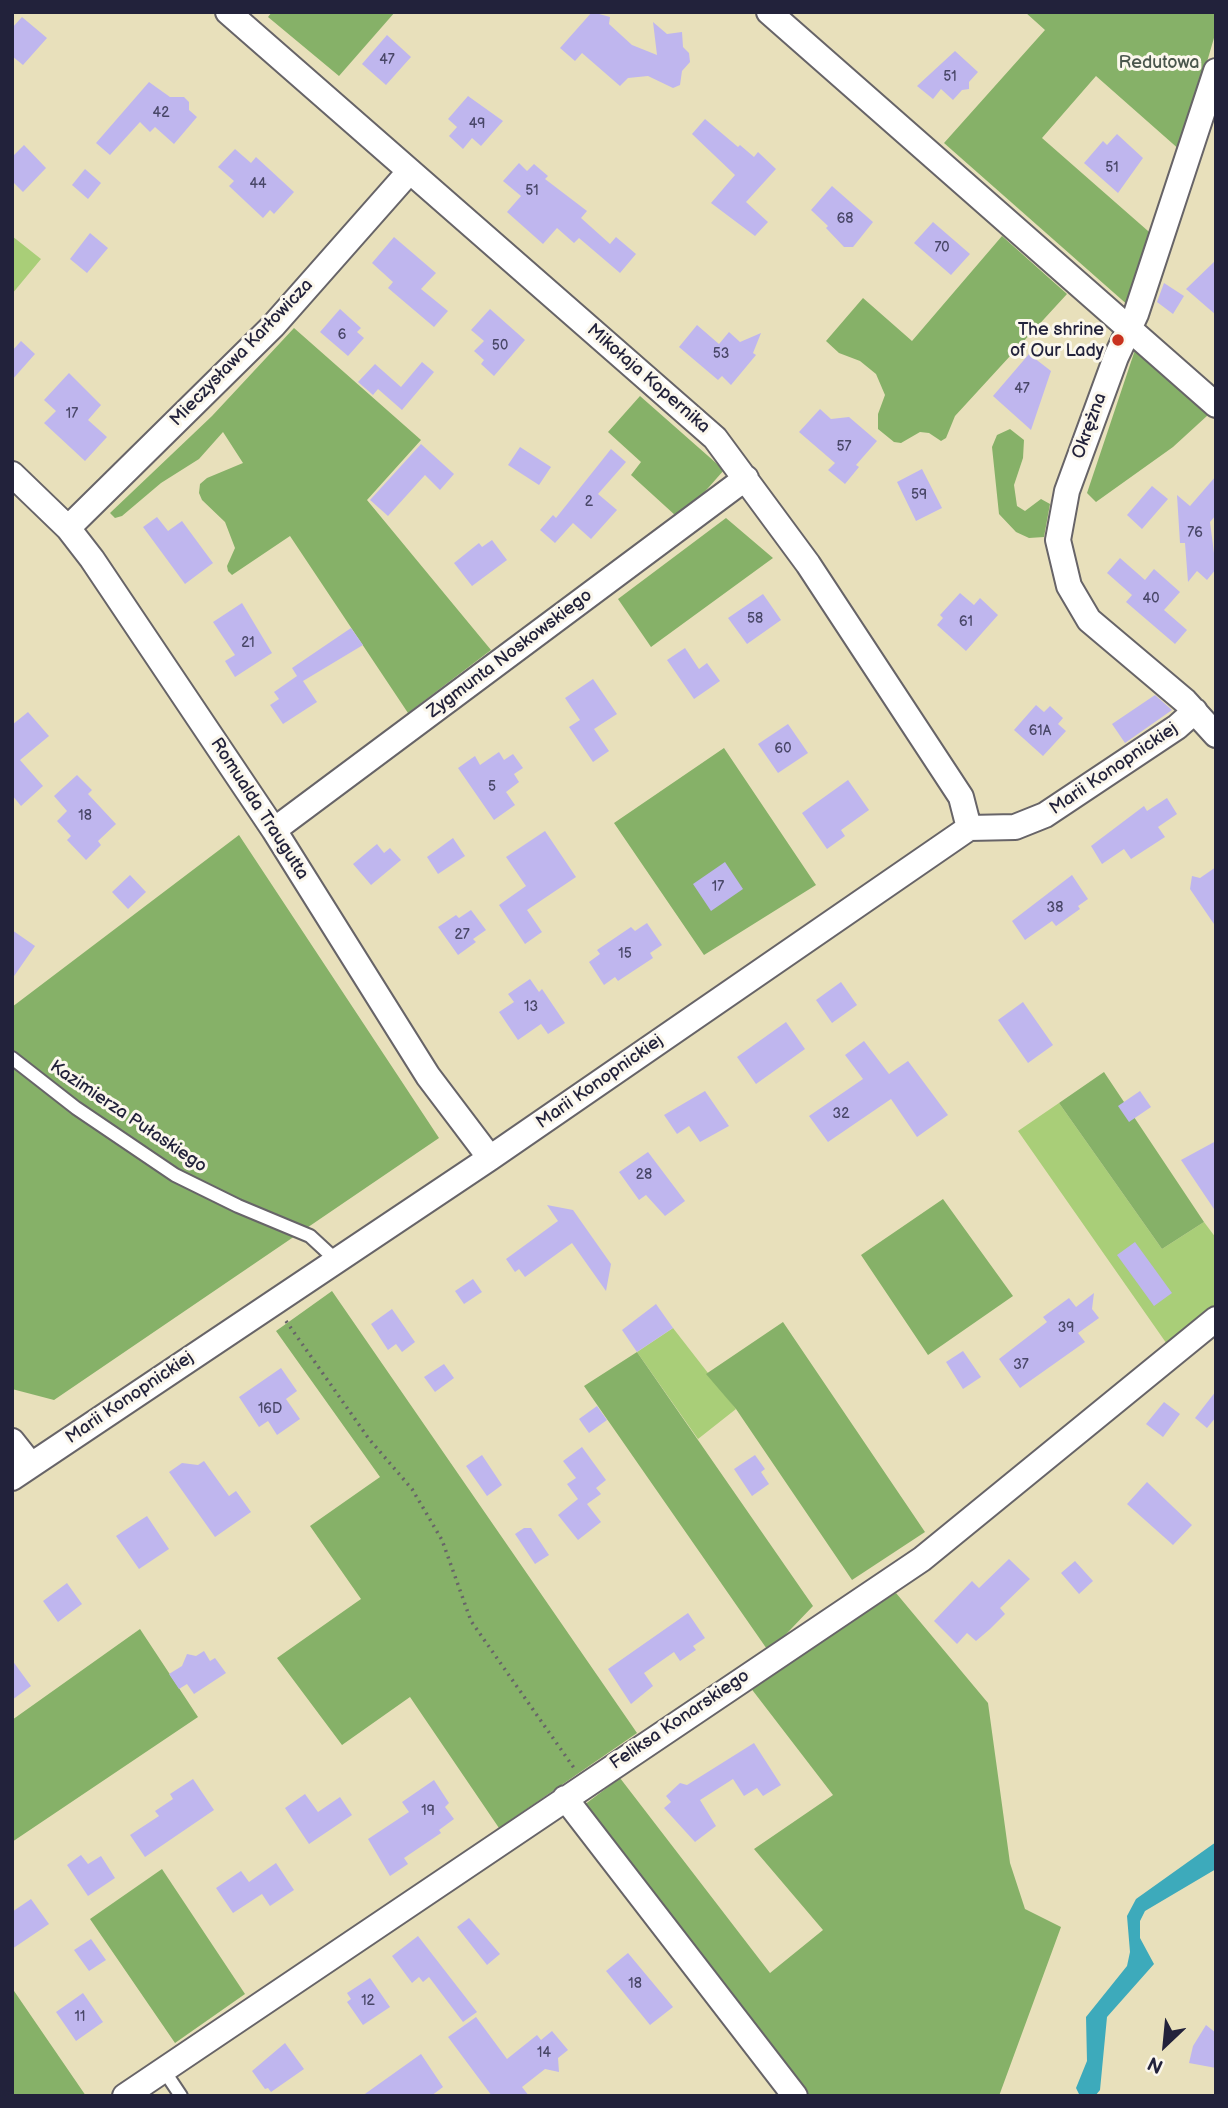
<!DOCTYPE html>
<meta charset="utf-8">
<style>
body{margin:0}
#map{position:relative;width:1228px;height:2108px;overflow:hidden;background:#e8e0bb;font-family:"Balsamiq Sans",sans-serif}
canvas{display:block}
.frame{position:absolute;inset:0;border:14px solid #22223b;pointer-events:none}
.north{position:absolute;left:1130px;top:2010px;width:70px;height:70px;-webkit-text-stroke:5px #fbf7ec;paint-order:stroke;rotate:206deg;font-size:19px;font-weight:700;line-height:28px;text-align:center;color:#22223b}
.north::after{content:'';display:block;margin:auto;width:24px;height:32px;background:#22223b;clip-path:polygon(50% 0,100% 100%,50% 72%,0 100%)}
</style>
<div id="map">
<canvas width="1228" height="2108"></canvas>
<div class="frame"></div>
<div class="north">N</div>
</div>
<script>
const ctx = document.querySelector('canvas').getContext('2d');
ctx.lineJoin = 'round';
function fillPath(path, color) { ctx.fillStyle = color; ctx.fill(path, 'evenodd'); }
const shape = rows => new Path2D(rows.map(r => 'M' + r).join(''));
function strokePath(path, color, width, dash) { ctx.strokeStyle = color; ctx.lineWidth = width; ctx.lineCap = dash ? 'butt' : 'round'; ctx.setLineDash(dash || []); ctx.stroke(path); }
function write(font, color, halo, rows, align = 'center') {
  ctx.font = font + ' "Balsamiq Sans",sans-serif'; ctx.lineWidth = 6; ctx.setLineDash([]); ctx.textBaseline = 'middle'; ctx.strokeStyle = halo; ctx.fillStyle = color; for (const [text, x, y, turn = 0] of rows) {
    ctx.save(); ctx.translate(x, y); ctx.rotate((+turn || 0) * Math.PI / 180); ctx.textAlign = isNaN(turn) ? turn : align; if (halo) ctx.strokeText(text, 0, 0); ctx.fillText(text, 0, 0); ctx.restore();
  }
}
fillPath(shape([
 [12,236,41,259,12,294],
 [1059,1103,1162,1249,1204,1222,1216,1238,1216,1307,1169,1347,1018,1131],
 [673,1328,736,1409,698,1439,637,1352]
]), '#a9ce78');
fillPath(shape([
 [272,12,395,12,339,76,268,17],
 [1025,12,1216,12,1216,31,1181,151,1096,76,1042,138,1156,238,1130,307,944,143,1045,30],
 [1002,236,1067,294,955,416,946,438,941,441,929,433,920,432,901,443,894,442,878,429,878,414,885,395,876,374,860,361,839,353,826,341,863,298,912,341],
 [294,328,421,440,367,500,491,650,408,713,290,536,232,575,228,571,227,566,235,548,225,522,202,500,199,493,200,484,207,478,243,463,223,432,199,459,161,483,122,516,115,518,110,513,212,416],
 [1135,350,1208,415,1173,447,1096,502,1087,493],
 [640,396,724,470,701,496,676,516,631,475,641,462,608,432],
 [1010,429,1024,440,1023,458,1014,485,1017,506,1025,511,1041,499,1050,504,1044,537,1029,538,1016,532,999,514,992,447,997,435],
 [726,518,773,558,651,647,618,599],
 [724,748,816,885,704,955,614,823],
 [239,835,439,1138,54,1400,12,1389,12,1007],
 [1104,1072,1204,1222,1162,1249,1059,1103],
 [943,1199,1013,1296,928,1355,861,1255],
 [332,1291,637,1733,499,1828,410,1697,342,1745,277,1658,361,1599,310,1526,380,1477,276,1331],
 [783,1322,925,1532,852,1580,736,1409,706,1374],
 [637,1352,813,1606,769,1652,584,1386],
 [896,1593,988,1703,1010,1863,1025,1909,1061,1927,999,2096,806,2096,584,1805,620,1778,770,1973,823,1930,754,1849,833,1795,750,1687],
 [140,1629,198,1717,12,1842,12,1720],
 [162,1869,245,1994,175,2043,90,1919],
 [12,1988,86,2096,12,2096]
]), '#86b168');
fillPath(shape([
 [1216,1842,1216,1869,1145,1911,1140,1921,1140,1938,1154,1964,1107,2017,1100,2090,1095,2096,1079,2094,1076,2088,1087,2061,1086,2017,1127,1966,1130,1952,1127,1916,1136,1899]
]), '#3daabb');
fillPath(shape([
 [592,12,610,17,609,24,632,45,657,55,653,22,667,34,682,32,683,47,689,53,690,62,682,71,680,85,673,88,648,76,628,78,620,86,582,53,575,61,560,48],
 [22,17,47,38,23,65,12,56,12,28],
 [387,35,411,57,386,85,362,64],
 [955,51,978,72,969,82,969,89,962,90,953,100,941,89,933,99,917,86],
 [149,82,170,97,184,97,189,102,189,110,197,117,174,144,155,127,150,132,140,122,110,155,96,143],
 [468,96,503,121,481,146,472,138,463,149,449,136,457,127,448,119],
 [705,119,738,147,740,145,754,157,758,152,776,169,746,202,768,222,755,236,711,203,735,175,692,134],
 [1117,134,1143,158,1118,193,1084,163,1103,141,1107,145],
 [24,145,46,168,23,192,12,181,12,157],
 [235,149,251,163,256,157,294,192,274,214,270,210,263,218,229,186,234,181,218,167],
 [519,163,527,171,534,164,548,176,545,179,587,211,581,218,610,244,616,237,636,254,620,273,579,238,574,243,557,228,543,244,507,212,521,196,503,181],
 [85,169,101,183,88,199,72,185],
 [832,186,873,222,853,247,844,247,826,228,828,226,811,210],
 [933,222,970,254,951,275,914,243],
 [90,233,108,248,87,273,70,259],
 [394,237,436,273,421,289,448,311,434,327,388,288,393,282,372,263],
 [1216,260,1216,315,1186,289],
 [1164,283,1184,296,1173,314,1157,302],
 [340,309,361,328,357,332,364,338,348,356,320,332],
 [490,309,525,340,494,376,481,364,484,360,474,351,484,341,471,330],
 [697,325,719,344,729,332,740,342,761,333,753,353,756,355,731,385,722,376,718,380,679,347],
 [21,341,35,354,12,380,12,351],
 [1029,354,1051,371,1031,430,993,396],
 [422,362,434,372,402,410,378,389,373,395,358,382,375,364,401,387],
 [69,373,101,405,88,420,107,437,85,461,44,423,56,411,44,400],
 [820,409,831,419,849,417,877,441,856,465,859,467,845,484,828,470,835,463,799,432],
 [421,444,454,474,440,490,425,475,388,516,370,500],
 [520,447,551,467,539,485,508,465],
 [611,449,626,462,598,494,617,510,591,539,573,523,555,543,540,530,553,515,556,518],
 [922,469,942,508,916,521,897,482],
 [1216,476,1216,515,1210,522,1216,569,1207,580,1197,571,1188,582,1185,543,1180,543,1177,495,1190,506],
 [1152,486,1168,499,1142,529,1127,515],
 [157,517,168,531,182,521,213,563,185,584,143,527],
 [492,540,507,560,472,586,454,563,479,543,482,547],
 [1120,558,1145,580,1154,569,1180,592,1164,610,1187,630,1175,644,1126,602,1132,595,1107,573],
 [960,593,974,605,980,598,998,615,966,651,937,625,943,618,940,615],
 [763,594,781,620,747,644,728,618],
 [242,603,272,653,235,677,225,661,235,655,213,622],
 [351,628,363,645,303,681,317,702,283,724,270,705,279,699,274,692,297,676,292,668],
 [685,648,699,669,707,663,720,681,694,699,667,660],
 [593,679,617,714,594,729,609,751,593,762,569,727,580,720,565,698],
 [1155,695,1172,710,1125,743,1112,724],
 [1036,705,1044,712,1050,706,1063,718,1058,724,1066,731,1043,756,1014,730],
 [28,712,49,736,20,760,43,786,21,806,12,795,12,725],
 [788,724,808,753,778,773,758,744],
 [499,752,504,760,513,754,523,768,514,774,519,782,506,792,515,805,494,820,458,768,475,756,480,765],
 [77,775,92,790,88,794,116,824,98,841,101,845,86,860,67,840,71,836,57,821,67,811,54,796],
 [848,780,869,810,841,830,845,836,827,849,802,813],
 [1167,798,1177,814,1158,827,1165,837,1131,859,1124,849,1102,864,1091,846,1144,806,1147,811],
 [545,831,576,877,527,910,542,932,525,944,499,905,526,886,506,857],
 [453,838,465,856,438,874,427,857],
 [377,844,384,853,390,848,401,860,371,885,353,864],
 [725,862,743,889,711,911,693,884],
 [1216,867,1216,927,1190,889,1192,876,1200,878],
 [130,875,146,892,128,909,112,892],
 [1072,875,1088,899,1078,906,1080,909,1056,926,1052,921,1025,940,1012,921],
 [471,910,486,930,473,939,476,942,458,955,438,927,456,915,459,918],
 [647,923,662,945,650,953,653,958,618,981,615,977,604,985,589,962,600,954,597,950,631,927,635,931],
 [12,930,35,946,12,979],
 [530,979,539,992,542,989,565,1023,548,1034,541,1024,518,1040,499,1012,514,1002,508,994],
 [841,982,857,1005,832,1023,816,1000],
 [1023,1002,1053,1045,1028,1063,998,1020],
 [786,1022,805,1049,756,1084,737,1057],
 [864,1041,889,1074,908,1061,948,1115,917,1137,891,1099,828,1142,809,1116,863,1079,845,1055],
 [705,1091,729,1126,700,1142,689,1126,677,1134,664,1115],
 [1140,1091,1151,1107,1129,1122,1118,1106],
 [1216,1141,1216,1212,1181,1160],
 [648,1152,685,1201,665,1216,646,1195,639,1200,619,1172],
 [547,1205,573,1210,611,1264,606,1291,572,1243,525,1277,519,1269,515,1272,506,1259,558,1221],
 [1135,1242,1172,1293,1154,1306,1117,1255],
 [473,1279,482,1292,464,1304,455,1291],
 [1094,1293,1092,1309,1099,1318,1078,1333,1085,1342,1020,1388,999,1359,1047,1322,1043,1317,1069,1298,1076,1307],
 [656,1304,673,1328,637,1352,622,1330],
 [392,1309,415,1342,402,1352,396,1344,388,1350,371,1324],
 [963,1351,981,1377,963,1389,946,1362],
 [444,1364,454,1378,435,1392,424,1377],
 [281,1368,297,1391,286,1399,300,1419,277,1435,268,1421,259,1427,239,1397],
 [1216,1391,1216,1417,1207,1428,1195,1418],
 [1164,1402,1180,1414,1163,1437,1146,1424],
 [597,1406,607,1420,589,1433,579,1419],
 [582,1447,606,1480,596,1488,601,1494,587,1504,601,1522,578,1540,558,1515,578,1499,567,1484,576,1478,563,1461],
 [482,1455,502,1485,487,1496,466,1466],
 [755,1455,765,1469,761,1472,769,1484,752,1496,734,1469],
 [204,1461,229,1496,236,1491,251,1512,215,1537,169,1472,182,1463,198,1465],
 [1147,1482,1192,1525,1173,1545,1127,1504],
 [147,1516,169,1549,139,1569,116,1536],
 [524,1528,531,1528,549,1555,535,1564,515,1534],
 [1009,1559,1030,1579,1000,1608,1005,1614,990,1629,976,1641,967,1633,957,1644,934,1621,972,1581,979,1588],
 [1075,1561,1093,1581,1079,1594,1061,1573],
 [67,1583,82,1604,58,1622,43,1601],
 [688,1613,705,1638,693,1646,696,1650,680,1661,674,1652,644,1673,653,1686,631,1704,608,1669],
 [204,1651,210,1661,215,1658,226,1673,194,1694,187,1684,179,1689,169,1674,182,1666,187,1654,196,1656],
 [12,1660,31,1686,12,1700],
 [754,1743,781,1785,763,1796,757,1788,744,1796,733,1779,700,1800,716,1826,695,1842,664,1808,671,1802,666,1796,680,1783,687,1785],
 [193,1779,214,1810,145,1857,130,1835,159,1816,155,1811,173,1799,170,1794],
 [434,1780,449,1803,445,1807,454,1819,439,1830,441,1833,404,1858,408,1864,390,1876,368,1839,409,1812,402,1802],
 [305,1794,318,1812,340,1797,352,1815,309,1844,285,1808],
 [81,1855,88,1864,101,1856,115,1878,88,1896,67,1865],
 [276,1863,294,1890,270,1906,262,1894,233,1913,216,1888,241,1871,249,1882],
 [31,1899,49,1924,12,1949,12,1912],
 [469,1918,500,1954,487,1965,457,1927],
 [418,1936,477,2012,463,2022,429,1977,423,1982,419,1977,412,1983,392,1956],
 [91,1939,106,1960,89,1971,74,1950],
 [628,1953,673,2007,650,2025,606,1971],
 [370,1978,390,2007,363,2025,347,2002,351,1999,347,1993],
 [83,1993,103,2022,76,2041,56,2012],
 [476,2017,507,2059,537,2035,541,2040,552,2031,568,2050,558,2058,559,2072,545,2069,522,2087,529,2096,492,2096,448,2037],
 [1206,2025,1216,2033,1216,2068,1189,2063,1193,2046],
 [285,2043,304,2069,271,2092,268,2088,265,2089,252,2071],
 [421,2054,443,2087,431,2096,362,2096]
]), '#bfb6ee');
const service = shape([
 [12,1058,76,1108,175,1175,238,1206,310,1236,336,1260],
 [163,2069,181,2096]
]);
const minor = shape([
 [228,12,715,438,808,564,961,797,969,828],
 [769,12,1216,405],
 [1216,71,1136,314,1116,357,1067,491,1058,540,1069,586,1089,620,1185,701,1216,735],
 [12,474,68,528,92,559,274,830,428,1076,490,1158],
 [68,528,273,326,409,172],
 [274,830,746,478],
 [12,1441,31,1465],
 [12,1478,490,1158,969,828,1015,827,1045,815,1177,727,1195,711],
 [565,1798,795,2096],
 [125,2096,922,1559,1216,1319]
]);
strokePath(service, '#676468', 16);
strokePath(minor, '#676468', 28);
strokePath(shape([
 [286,1321,369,1439,412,1489,442,1540,471,1621,574,1768]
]), '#676468', 3.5, [2, 5]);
strokePath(service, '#fff', 12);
strokePath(minor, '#fff', 24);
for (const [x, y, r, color] of [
 [1118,340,7,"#c8321e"]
]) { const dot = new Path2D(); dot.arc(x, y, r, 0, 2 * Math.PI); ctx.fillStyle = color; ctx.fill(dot); strokePath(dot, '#fbf7ec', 2.5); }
write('14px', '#494768', null, [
 ["47",387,60],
 ["51",950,77],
 ["42",161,113],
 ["49",477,124],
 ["51",1112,168],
 ["44",258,184],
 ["51",532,191],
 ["68",845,219],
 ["70",942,248],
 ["6",342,335],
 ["50",500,346],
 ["53",721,354],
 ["47",1022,389],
 ["17",72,414],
 ["57",844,447],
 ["59",919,495],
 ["2",589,502],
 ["76",1195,533],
 ["40",1151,599],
 ["58",755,619],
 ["61",966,622],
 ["21",248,643],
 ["61A",1040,731],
 ["60",783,749],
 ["5",492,787],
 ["18",85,816],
 ["17",718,887],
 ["38",1055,908],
 ["27",462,935],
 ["15",625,954],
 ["13",531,1007],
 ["32",841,1114],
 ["28",644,1175],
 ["39",1066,1328],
 ["37",1021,1365],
 ["16D",270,1409],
 ["19",428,1811],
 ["18",635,1984],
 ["12",368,2001],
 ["11",80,2017],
 ["14",544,2053]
]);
write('18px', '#4a564d', '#fbf7ec', [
 ["Redutowa",1159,63]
]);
write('18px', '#22223b', '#fbf7ec', [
 ["The shrine",1104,330],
 ["of Our Lady",1104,351]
], 'right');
write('18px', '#22223b', '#fbf7ec', [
 ["Mieczysława Karłowicza",242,353,-46],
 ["Mikołaja Kopernika",648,379,41],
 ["Okrężna",1090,426,-70],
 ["Zygmunta Noskowskiego",510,654,-37],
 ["Marii Konopnickiej",1114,769,-34],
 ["Romualda Traugutta",259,809,57],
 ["Marii Konopnickiej",600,1082,-35],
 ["Kazimierza Pułaskiego",128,1117,34],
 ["Marii Konopnickiej",130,1398,-34],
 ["Feliksa Konarskiego",680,1720,-34]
]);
</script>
